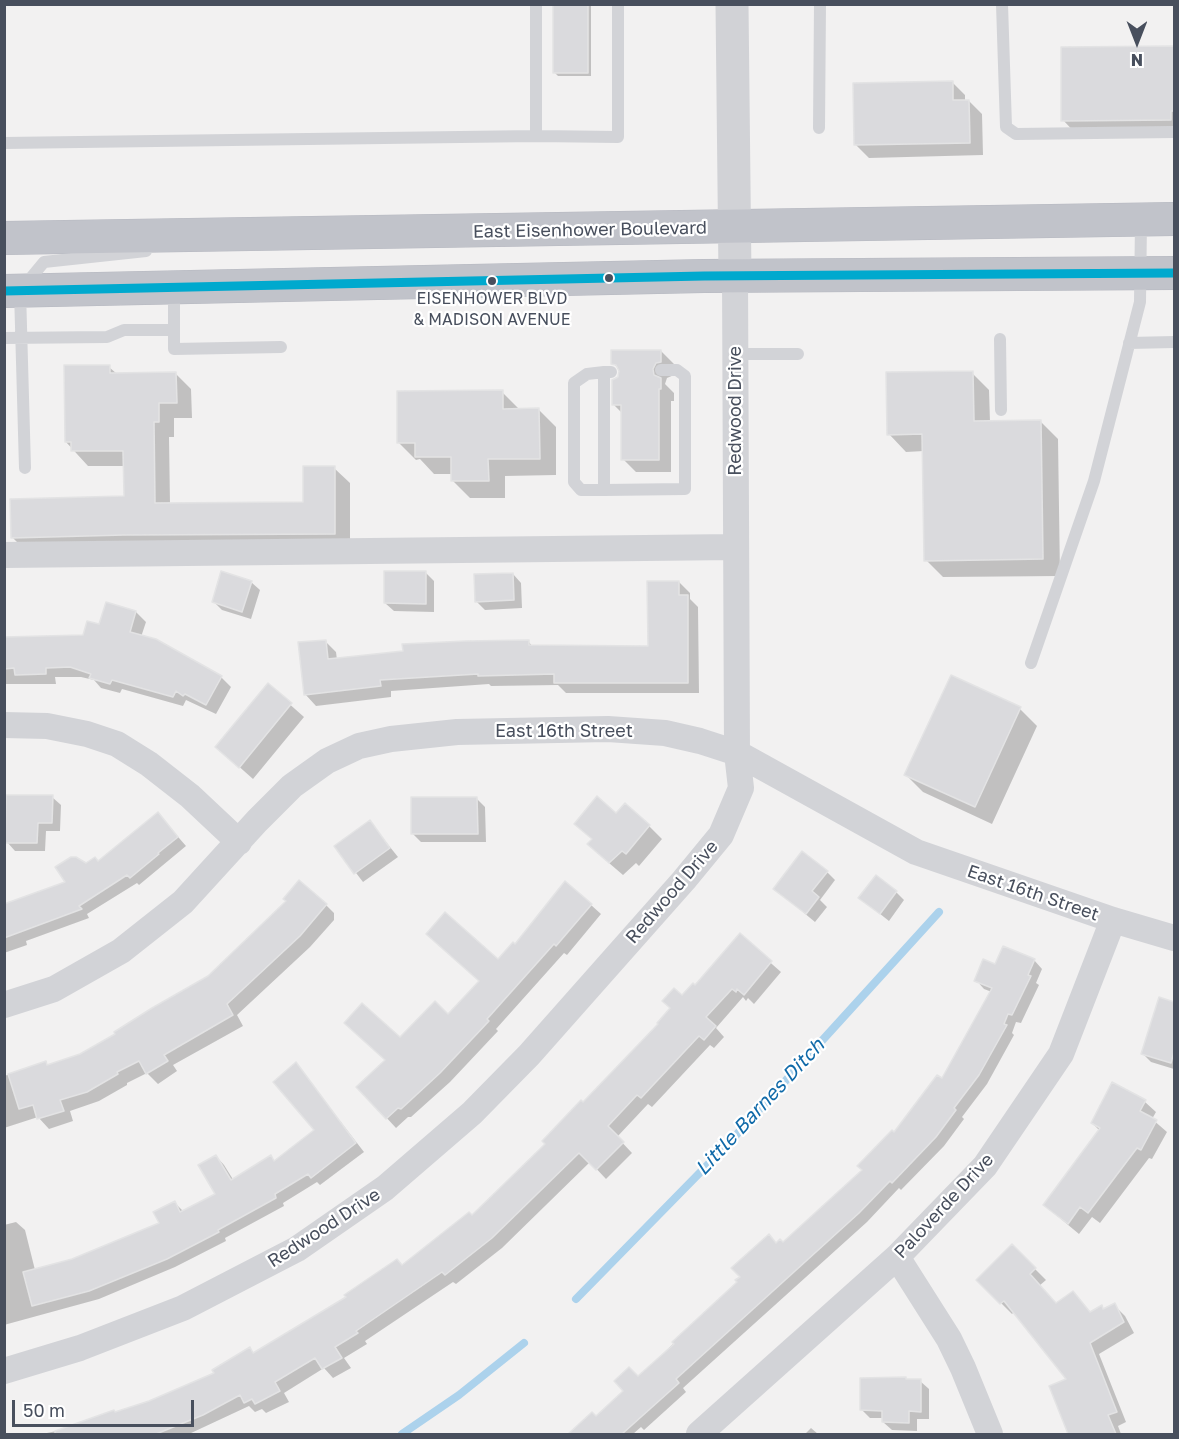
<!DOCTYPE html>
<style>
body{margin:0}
#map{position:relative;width:1179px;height:1439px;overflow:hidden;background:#f2f1f1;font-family:"Golos Text",sans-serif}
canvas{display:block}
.frame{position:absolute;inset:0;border:6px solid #484f5d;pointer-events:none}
.north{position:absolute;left:1107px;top:12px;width:60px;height:60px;-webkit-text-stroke:4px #fff;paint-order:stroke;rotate:180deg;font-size:16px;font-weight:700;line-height:24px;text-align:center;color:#484f5d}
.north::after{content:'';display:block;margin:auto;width:21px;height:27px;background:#484f5d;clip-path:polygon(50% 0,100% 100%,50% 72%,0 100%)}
.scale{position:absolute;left:12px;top:1400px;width:182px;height:27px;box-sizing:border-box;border:3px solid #484f5d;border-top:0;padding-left:8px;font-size:18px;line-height:21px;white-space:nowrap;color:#484f5d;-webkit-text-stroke:4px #fff;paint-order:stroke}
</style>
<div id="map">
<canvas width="1179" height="1439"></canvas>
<div class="frame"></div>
<div class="north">N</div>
<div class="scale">50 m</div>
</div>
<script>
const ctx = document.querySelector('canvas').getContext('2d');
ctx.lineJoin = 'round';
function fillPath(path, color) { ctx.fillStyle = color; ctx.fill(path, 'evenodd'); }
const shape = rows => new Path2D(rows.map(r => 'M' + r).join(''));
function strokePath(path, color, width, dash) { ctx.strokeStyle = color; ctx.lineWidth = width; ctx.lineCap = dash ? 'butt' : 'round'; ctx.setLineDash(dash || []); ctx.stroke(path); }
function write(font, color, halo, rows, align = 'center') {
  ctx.font = font + ' "Golos Text",sans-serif'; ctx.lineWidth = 4.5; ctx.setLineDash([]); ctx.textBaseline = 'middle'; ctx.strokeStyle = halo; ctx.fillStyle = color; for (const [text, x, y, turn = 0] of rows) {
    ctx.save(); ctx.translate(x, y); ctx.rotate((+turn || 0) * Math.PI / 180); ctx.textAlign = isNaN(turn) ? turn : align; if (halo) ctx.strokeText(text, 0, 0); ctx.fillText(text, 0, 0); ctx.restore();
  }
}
fillPath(shape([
 [554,4,591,4,591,76,558,76,554,72],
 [1174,48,1174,136,1078,136,1063,120,1062,49],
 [952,82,965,95,965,101,969,101,982,114,983,155,869,158,856,145],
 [661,351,674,364,674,375,667,378,665,384,674,393,674,401,671,401,671,472,636,472,623,459,623,414,614,405,621,371,613,363],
 [109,367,117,374,176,374,191,389,192,418,174,418,174,437,169,437,170,504,305,503,334,468,350,483,350,549,28,553,13,538,125,497,125,466,88,466,66,442],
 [972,373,989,390,990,422,1041,422,1058,439,1060,576,943,577,926,560,924,451,906,452,889,434],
 [502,392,519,409,539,410,556,427,556,475,505,476,505,498,470,498,453,481,453,474,434,474,420,459,416,460,398,442],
 [426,573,434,581,434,612,394,611,385,603],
 [513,574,521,583,522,608,485,610,476,601],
 [251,582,260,590,251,619,222,610,213,601],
 [679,582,690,593,690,599,698,607,699,693,566,693,558,685,491,686,489,684,391,691,391,697,316,706,305,694,325,641,336,652,337,660,528,641,533,647,649,647],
 [136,612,146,622,141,637,221,677,231,687,216,714,186,700,183,706,122,689,120,693,101,688,94,680,81,677,55,677,56,684,4,684,4,638,84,637,100,626],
 [951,677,1020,709,1037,726,992,824,923,792,906,775],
 [268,685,304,717,253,779,217,747],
 [4,796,52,797,61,805,60,831,46,831,45,851,15,851,7,842,7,838,4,838],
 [477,799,485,807,486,842,421,842,412,833],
 [617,815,649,826,662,839,639,866,636,863,623,875,602,857,593,840],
 [370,822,398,857,363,882,336,847],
 [166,823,186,846,139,885,137,883,87,914,89,918,26,941,27,945,4,953,4,906,67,883,86,864,99,863],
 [827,872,835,880,820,900,827,907,815,922,775,889],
 [896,892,904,900,889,921,860,898],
 [323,902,334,913,334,920,310,947,237,1015,243,1026,173,1065,177,1071,158,1084,147,1073,127,1083,127,1085,99,1101,70,1111,73,1121,49,1129,38,1117,4,1128,4,1076,45,1063,48,1066,81,1055,209,978],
 [591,905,601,914,567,955,564,953,496,1029,498,1031,450,1082,411,1117,408,1117,396,1128,358,1087,386,1061,400,1039,448,1016,498,961,515,946],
 [740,936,781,972,754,1004,748,998,746,1001,743,997,716,1028,724,1037,714,1048,710,1045,652,1107,648,1104,617,1137,632,1153,606,1179,590,1162,502,1248,456,1284,453,1282,365,1341,367,1344,344,1358,351,1368,333,1378,324,1368,284,1393,289,1402,266,1413,262,1409,255,1412,249,1406,189,1434,42,1434,66,1429,150,1402,216,1373,250,1349,255,1354,402,1266,472,1217,547,1144,660,1024,682,997,696,987],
 [1034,960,1042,969,1036,983,1039,985,1021,1023,1016,1022,1012,1033,1014,1035,987,1084,962,1117,964,1119,944,1146,901,1190,899,1188,867,1222,683,1388,686,1392,644,1430,641,1427,633,1434,570,1434,592,1414,596,1418,777,1244,783,1244,864,1170,942,1081,992,992,984,989,976,980,995,966],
 [1160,999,1174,1003,1174,1069,1151,1062,1143,1054],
 [296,1064,364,1152,320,1185,317,1182,283,1203,284,1206,225,1238,226,1241,175,1267,99,1299,4,1325,4,1225,16,1222,25,1230,35,1270,72,1260,161,1224,175,1203,184,1212,217,1195,216,1156,224,1165,234,1181,271,1157,276,1162,316,1130],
 [1145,1102,1156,1112,1152,1119,1167,1132,1152,1159,1149,1158,1100,1223,1092,1217,1079,1234,1044,1205,1100,1131,1092,1123],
 [1012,1246,1046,1280,1039,1286,1057,1304,1083,1304,1091,1313,1102,1307,1104,1310,1114,1305,1125,1316,1134,1333,1099,1354,1126,1422,1118,1426,1121,1434,1069,1434,1051,1387,1069,1379,1014,1312,1012,1314,978,1280],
 [907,1380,920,1381,929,1389,929,1419,917,1419,917,1431,892,1430,883,1422,883,1418,870,1418,861,1409],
 [811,1428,818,1434,805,1434]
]), '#0003');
strokePath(shape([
 [576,1299,728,1144,939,912],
 [402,1434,459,1395,524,1343]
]), '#acd2ec', 8);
const building = shape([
 [553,4,588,4,588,73,553,73,553,4],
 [1174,46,1174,111,1171,111,1171,120,1061,121,1061,47,1174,46],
 [953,81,953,100,969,100,970,143,854,145,853,83,953,81],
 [611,350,661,350,661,362,656,363,653,369,654,375,661,378,661,389,659,389,659,460,621,460,621,405,612,405,612,380,618,377,619,371,616,365,611,364,611,350],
 [64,365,110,365,110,373,176,372,177,403,159,403,159,422,154,422,155,503,303,502,303,466,335,466,335,534,124,535,11,538,10,499,124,496,123,451,71,451,71,442,65,442,64,365],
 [973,371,974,421,1041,420,1043,559,924,561,922,434,887,435,886,372,973,371],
 [503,390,503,409,539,408,540,459,488,459,489,481,451,481,451,457,415,457,415,443,397,443,397,391,503,390],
 [221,571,252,581,242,612,212,602,221,571],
 [384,571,426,571,426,604,384,603,384,571],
 [513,573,514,600,475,602,474,574,513,573],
 [647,581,679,581,679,595,688,595,688,683,554,683,554,674,478,676,478,674,380,680,381,686,304,695,298,642,326,640,328,659,403,651,402,644,466,641,529,640,529,645,648,646,647,581],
 [106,602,136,611,130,632,156,639,222,676,206,705,185,694,183,696,176,691,173,697,112,680,110,684,89,678,91,674,70,667,46,668,46,674,15,675,14,668,4,669,4,637,83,635,87,621,99,624,106,602],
 [951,675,1021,707,975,807,904,775,951,675],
 [268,683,292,703,239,768,215,747,268,683],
 [6,795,53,795,52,823,38,823,37,843,5,843,6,795],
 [597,796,616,813,625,803,650,825,626,854,622,851,609,863,587,844,592,839,574,824,597,796],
 [411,797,477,797,478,834,411,834,411,797],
 [158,812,178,837,158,853,159,854,130,878,127,875,79,906,82,909,4,938,4,904,65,882,55,867,71,857,76,857,86,863,95,857,98,861,158,812],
 [370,820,390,848,354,874,334,846,370,820],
 [802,851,828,871,812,891,819,897,806,914,773,889,802,851],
 [876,875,897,891,880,914,858,898,876,875],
 [299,880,327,904,300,936,227,1004,233,1015,164,1055,168,1061,146,1074,139,1061,117,1072,118,1074,87,1092,60,1100,64,1111,37,1119,33,1105,19,1109,8,1074,46,1061,47,1065,80,1054,115,1034,114,1032,152,1008,208,976,286,901,283,899,299,880],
 [565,881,592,904,556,946,554,944,487,1019,489,1021,440,1073,401,1109,398,1108,386,1119,356,1087,385,1060,344,1023,362,1003,400,1037,435,1001,448,1014,479,981,426,934,445,912,498,959,513,942,515,944,565,881],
 [740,933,772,961,744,995,737,989,736,992,732,989,706,1017,716,1026,704,1040,699,1036,641,1098,637,1095,608,1126,624,1142,596,1170,579,1153,492,1238,445,1275,442,1272,356,1331,358,1333,335,1347,342,1358,322,1369,315,1358,275,1382,280,1391,255,1404,252,1399,244,1403,240,1395,203,1415,156,1434,55,1434,55,1431,114,1410,115,1412,149,1401,214,1373,212,1370,250,1347,253,1353,346,1297,344,1295,397,1259,402,1265,469,1212,472,1215,545,1144,542,1141,581,1100,583,1102,658,1024,657,1023,670,1008,662,1001,674,988,682,995,693,983,695,985,740,933],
 [1003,946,1035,959,1028,975,1031,976,1012,1015,1008,1014,1004,1024,1007,1025,979,1075,954,1108,956,1110,936,1137,892,1183,890,1181,859,1213,676,1379,679,1383,622,1434,568,1434,592,1412,596,1416,623,1391,614,1381,629,1367,638,1376,674,1344,672,1342,737,1282,735,1280,740,1277,731,1268,769,1234,776,1243,780,1239,783,1242,862,1170,857,1166,892,1130,894,1132,937,1075,942,1078,992,988,974,981,983,959,995,964,1003,946],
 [1159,997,1174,1002,1174,1052,1171,1063,1141,1054,1159,997],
 [296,1062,356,1143,311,1178,308,1174,275,1194,276,1198,218,1230,219,1232,167,1259,89,1291,32,1306,23,1272,72,1259,159,1223,153,1212,175,1201,180,1212,215,1194,198,1165,216,1155,231,1180,271,1155,274,1161,314,1130,273,1082,296,1062],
 [1112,1082,1146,1100,1140,1111,1157,1120,1141,1150,1137,1148,1088,1213,1080,1207,1068,1224,1043,1205,1100,1128,1091,1123,1112,1082],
 [1012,1244,1036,1268,1030,1274,1056,1303,1073,1291,1090,1312,1102,1305,1103,1309,1115,1303,1124,1322,1090,1343,1117,1412,1108,1415,1116,1434,1068,1434,1049,1386,1066,1379,1004,1301,1000,1304,976,1280,1012,1244],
 [906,1377,906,1379,921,1379,921,1412,909,1411,909,1423,882,1422,882,1411,860,1410,860,1378,906,1377]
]);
fillPath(building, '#dadadd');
strokePath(building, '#e3e3e4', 1.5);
const highway = shape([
 [4,238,1174,219],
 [4,291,704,276,1174,273]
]);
strokePath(highway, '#b6b8c0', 34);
strokePath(shape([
 [536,4,536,136,618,137,618,4],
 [1002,4,1006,127,1016,134,1174,132],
 [819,128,820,4],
 [4,143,536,136],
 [174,289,174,349,281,347],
 [4,338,107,337,124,330,174,330],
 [1000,339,1001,410],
 [1129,343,1174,342],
 [735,354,798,354],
 [611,372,604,372,604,490,685,489,685,376,677,370,661,370],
 [25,468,20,291,44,262,146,251],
 [604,490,581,490,574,482,574,383,587,374,604,372],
 [1031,663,1094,481,1140,302,1141,221]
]), '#d2d3d7', 12);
strokePath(shape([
 [4,555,736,547],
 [4,725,47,726,87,734,117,744,149,764,190,796,239,842],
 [4,1005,54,989,121,951,183,902,257,821,292,786,327,761,359,746,391,739,457,732,608,729,665,733,700,741,737,753,916,852,1113,920,1174,938],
 [897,1257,949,1339,963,1368,990,1434],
 [4,1371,80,1348,183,1308,297,1249,385,1188,472,1113,529,1055,684,880,721,835,741,788,737,753,735,276],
 [699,1434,897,1257,985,1166,1061,1054,1113,920]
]), '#d2d3d7', 26);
strokePath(shape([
 [732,4,735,276]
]), '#d1d2d6', 33);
strokePath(highway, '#c1c3ca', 33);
strokePath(shape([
 [4,291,704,276,1174,273]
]), '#00a9ce', 9);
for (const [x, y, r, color] of [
 [609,278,5,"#484f5d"],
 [492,281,5,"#484f5d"]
]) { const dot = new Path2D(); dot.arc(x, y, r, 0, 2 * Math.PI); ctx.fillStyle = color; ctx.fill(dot); strokePath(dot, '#fff', 2); }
write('16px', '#484f5d', '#fff', [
 ["EISENHOWER BLVD",492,299],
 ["& MADISON AVENUE",492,320]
]);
write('18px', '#484f5d', '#fff', [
 ["East Eisenhower Boulevard",590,230,-1],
 ["Redwood Drive",735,411,-90],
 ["East 16th Street",564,731],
 ["Redwood Drive",672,892,-49],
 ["East 16th Street",1033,893,19],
 ["Paloverde Drive",944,1206,-47],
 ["Redwood Drive",324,1228,-33]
]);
write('italic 20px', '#106aa9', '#fff', [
 ["Little Barnes Ditch",760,1107,-47]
]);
</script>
